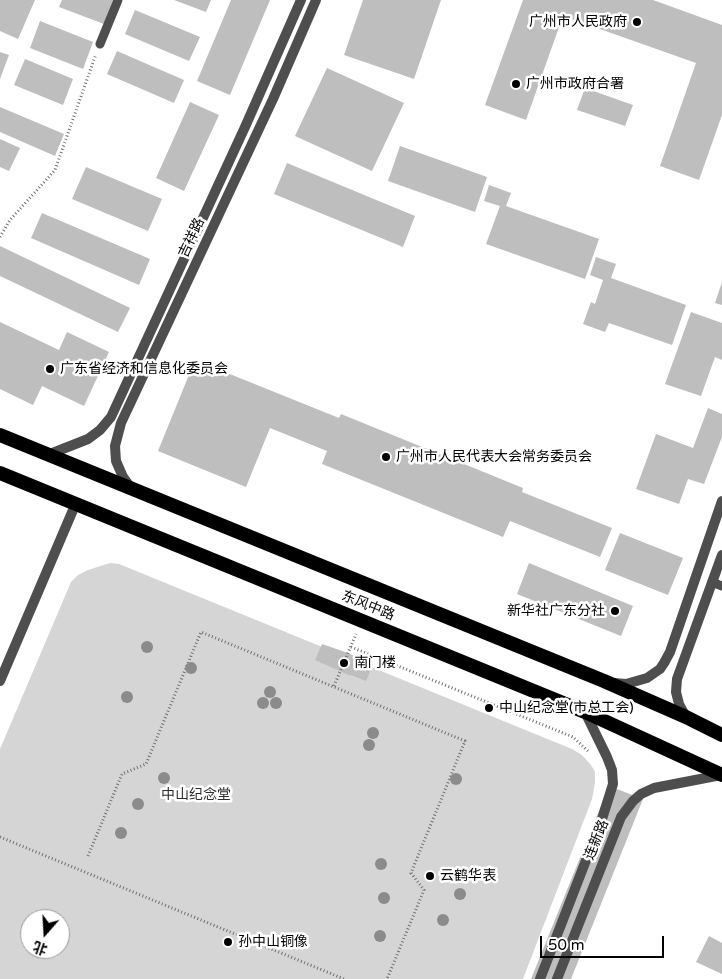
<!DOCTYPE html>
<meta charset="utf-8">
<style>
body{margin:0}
#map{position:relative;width:722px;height:979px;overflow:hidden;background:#fff;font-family:"Varela Round","Noto Sans SC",sans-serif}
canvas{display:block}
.north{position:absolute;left:20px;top:909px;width:50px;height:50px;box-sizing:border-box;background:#fff;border:1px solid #999;border-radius:50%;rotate:199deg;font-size:14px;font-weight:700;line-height:20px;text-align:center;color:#000}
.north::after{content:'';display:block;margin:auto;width:18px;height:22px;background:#000;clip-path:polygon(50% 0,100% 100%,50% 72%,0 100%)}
.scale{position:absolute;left:540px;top:936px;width:124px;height:22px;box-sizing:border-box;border:2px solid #000;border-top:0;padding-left:6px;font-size:15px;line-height:18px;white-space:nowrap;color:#000;-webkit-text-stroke:4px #fff;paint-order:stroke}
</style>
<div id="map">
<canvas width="722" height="979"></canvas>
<div class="north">北</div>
<div class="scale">50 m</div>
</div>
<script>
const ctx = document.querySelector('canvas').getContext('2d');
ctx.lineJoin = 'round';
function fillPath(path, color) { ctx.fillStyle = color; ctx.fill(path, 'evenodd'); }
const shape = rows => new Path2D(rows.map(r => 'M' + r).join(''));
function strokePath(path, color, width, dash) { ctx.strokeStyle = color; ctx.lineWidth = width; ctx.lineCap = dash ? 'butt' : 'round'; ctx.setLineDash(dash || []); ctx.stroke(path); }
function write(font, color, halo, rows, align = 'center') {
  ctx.font = font + ' "Varela Round","Noto Sans SC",sans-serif'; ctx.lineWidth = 5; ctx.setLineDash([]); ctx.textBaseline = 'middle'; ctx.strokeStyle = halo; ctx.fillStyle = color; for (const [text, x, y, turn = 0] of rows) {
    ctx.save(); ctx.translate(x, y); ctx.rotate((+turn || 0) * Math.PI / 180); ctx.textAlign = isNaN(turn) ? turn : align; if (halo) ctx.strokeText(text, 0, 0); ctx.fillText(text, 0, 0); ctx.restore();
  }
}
fillPath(shape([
 [110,563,119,564,572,749,582,755,591,765,595,772,595,783,592,799,523,979,0,979,0,749,71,582,78,575,88,570],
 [30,919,60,919,60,949,30,949]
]), '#d5d5d5');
fillPath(shape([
 [0,0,35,0,18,39,0,31],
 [62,0,113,0,104,24,59,7],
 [174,0,211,0,206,12],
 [231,0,270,0,230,95,197,81],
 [363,0,441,0,414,79,344,55],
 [523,0,653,0,722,25,722,115,699,180,660,166,696,63,563,16,526,120,485,105],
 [135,10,200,37,189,61,125,34],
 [40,21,93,42,83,69,30,48],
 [117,51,184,80,174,103,107,74],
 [0,52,9,55,0,79],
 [25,59,73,79,63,105,14,85],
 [327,68,404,103,372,171,295,136],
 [585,88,633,105,625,126,577,110],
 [190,102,219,115,184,191,156,178],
 [0,107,64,134,55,156,0,132],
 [0,139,20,148,9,171,0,167],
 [400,146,487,177,475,212,388,181],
 [287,163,415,216,403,247,274,194],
 [86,167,162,199,148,231,72,199],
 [489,185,511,193,506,206,599,239,585,279,486,244,500,206,484,201],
 [42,213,150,259,139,285,31,238],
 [0,246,130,308,118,332,0,276],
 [596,257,616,264,611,278,686,305,672,345,609,323,605,332,583,324,591,302,595,304,603,280,590,275],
 [722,282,722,305,715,303],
 [691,312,722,323,722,360,715,357,701,396,665,384],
 [0,322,59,350,67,332,109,352,84,406,42,386,33,405,0,389],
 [195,360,339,418,341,414,523,488,522,492,612,528,600,557,510,521,503,537,322,464,327,451,270,428,246,487,158,451],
 [708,408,722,414,722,437,704,484,688,479,679,504,636,489,656,434,693,448],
 [620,533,683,558,668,595,605,570],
 [529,563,633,606,621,636,517,594],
 [322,644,348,653,373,665,366,681,351,675,351,676,315,660],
 [609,786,643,799,571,979,531,979],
 [709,936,722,943,722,974,696,962]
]), '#bebebe');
strokePath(shape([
 [0,237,10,220,55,170,96,54],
 [351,647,573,737,589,752],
 [334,686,356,634],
 [0,837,344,979],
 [88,856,122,774,146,764,201,632,465,741,411,873,424,890,387,979]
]), '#707070', 3, [1, 2.5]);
strokePath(shape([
 [100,44,118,0],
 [712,582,722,586]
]), '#4e4e4e', 9);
strokePath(shape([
 [50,454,88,439,100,430,111,417,245,127,301,0],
 [131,488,123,477,116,461,115,446,121,423,273,99,316,0],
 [0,681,76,503],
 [614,683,626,684,647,678,660,669,664,663,670,652,722,501],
 [686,717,679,704,676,692,677,679,722,555],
 [540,979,602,819,613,784,612,770,607,757,585,712],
 [557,979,621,817,633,801,641,794,654,788,721,775]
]), '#4e4e4e', 10);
strokePath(shape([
 [0,435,604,681,686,717,722,735],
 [0,473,585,712,722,775]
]), '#000', 14);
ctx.fillStyle = '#8b8b8b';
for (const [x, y] of [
 [147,647],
 [191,668],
 [270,692],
 [127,697],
 [263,703],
 [276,703],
 [373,733],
 [369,745],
 [164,778],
 [456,779],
 [138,804],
 [121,833],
 [381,864],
 [460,894],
 [384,898],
 [443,920],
 [380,936]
]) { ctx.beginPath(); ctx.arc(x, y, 6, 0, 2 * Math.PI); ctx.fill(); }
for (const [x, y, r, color] of [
 [637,22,5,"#000"],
 [516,84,5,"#000"],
 [50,369,5,"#000"],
 [386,457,5,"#000"],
 [615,611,5,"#000"],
 [344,663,5,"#000"],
 [489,708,5,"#000"],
 [430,876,5,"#000"],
 [228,942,5,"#000"]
]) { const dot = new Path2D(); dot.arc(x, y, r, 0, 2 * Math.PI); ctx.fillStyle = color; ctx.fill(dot); strokePath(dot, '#fff', 2); }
write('14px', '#000', '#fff', [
 ["广州市人民政府",627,22,"right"],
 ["广州市政府合署",526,84],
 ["广东省经济和信息化委员会",60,369],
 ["广州市人民代表大会常务委员会",396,457],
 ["新华社广东分社",605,611,"right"],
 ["南门楼",354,663],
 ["中山纪念堂(市总工会)",499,708],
 ["云鹤华表",440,876],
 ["孙中山铜像",238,942]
], 'left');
write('14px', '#000', '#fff', [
 ["吉祥路",192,238,-65],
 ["东风中路",368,606,22],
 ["连新路",597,840,-68]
]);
write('14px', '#2c2c2c', '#fff', [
 ["中山纪念堂",196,795]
]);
</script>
